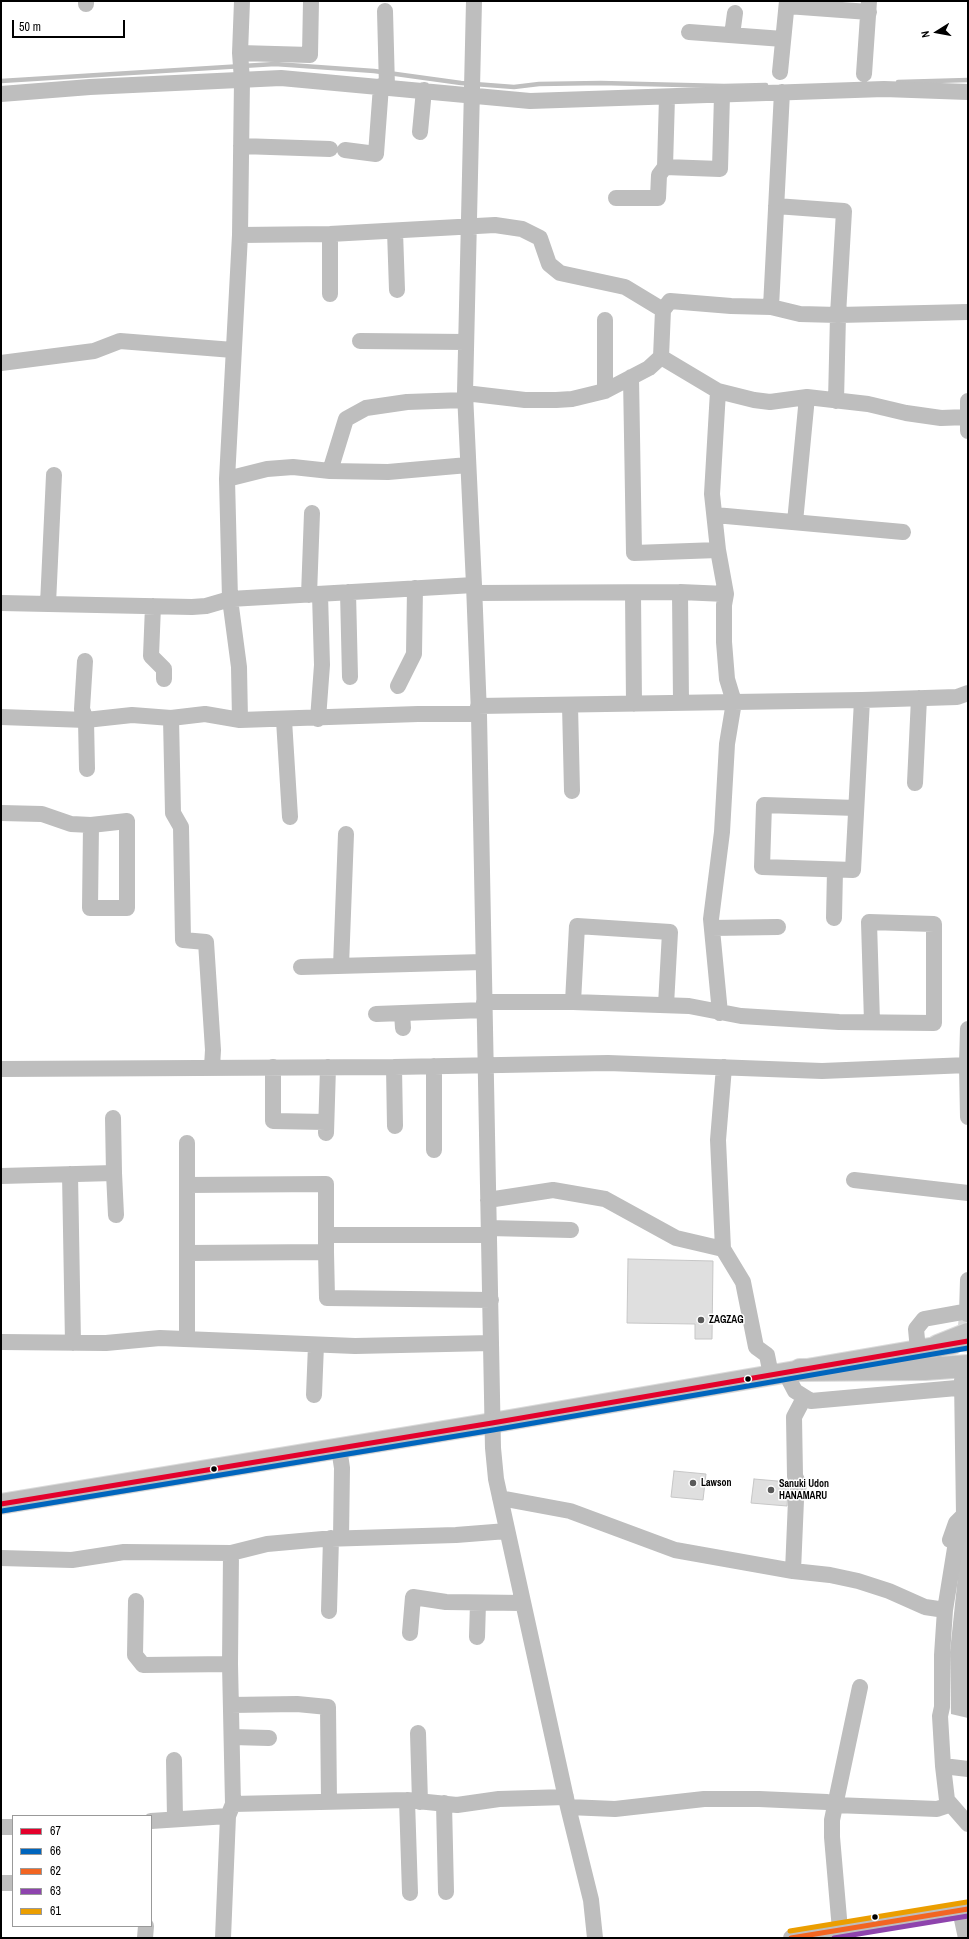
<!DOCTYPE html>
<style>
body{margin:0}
#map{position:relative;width:969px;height:1939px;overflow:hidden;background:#fff;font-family:"Archivo Narrow",sans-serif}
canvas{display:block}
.frame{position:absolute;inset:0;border:2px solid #000;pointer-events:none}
.legend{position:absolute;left:12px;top:1815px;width:140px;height:112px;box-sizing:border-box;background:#fff;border:1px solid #999;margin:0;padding:5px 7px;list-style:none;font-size:12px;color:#000}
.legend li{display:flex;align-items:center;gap:8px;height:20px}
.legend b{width:20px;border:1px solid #999}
.north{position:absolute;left:917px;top:12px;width:40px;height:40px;-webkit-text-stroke:3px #fff;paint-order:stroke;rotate:259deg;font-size:11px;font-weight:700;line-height:16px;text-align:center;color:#000}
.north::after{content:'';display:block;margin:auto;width:14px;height:18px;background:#000;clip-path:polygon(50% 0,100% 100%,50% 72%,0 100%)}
.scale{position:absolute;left:12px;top:20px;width:113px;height:18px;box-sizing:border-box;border:2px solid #000;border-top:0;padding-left:5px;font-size:12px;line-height:14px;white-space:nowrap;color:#000;-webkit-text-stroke:3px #fff;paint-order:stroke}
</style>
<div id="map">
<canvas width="969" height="1939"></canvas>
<div class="frame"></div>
<ul class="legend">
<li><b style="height:5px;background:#e4002b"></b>67</li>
<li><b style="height:5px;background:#0065bd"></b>66</li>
<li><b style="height:5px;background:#f26522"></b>62</li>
<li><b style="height:5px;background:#8e44ad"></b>63</li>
<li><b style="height:5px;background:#eb9e00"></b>61</li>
</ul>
<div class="north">N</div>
<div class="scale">50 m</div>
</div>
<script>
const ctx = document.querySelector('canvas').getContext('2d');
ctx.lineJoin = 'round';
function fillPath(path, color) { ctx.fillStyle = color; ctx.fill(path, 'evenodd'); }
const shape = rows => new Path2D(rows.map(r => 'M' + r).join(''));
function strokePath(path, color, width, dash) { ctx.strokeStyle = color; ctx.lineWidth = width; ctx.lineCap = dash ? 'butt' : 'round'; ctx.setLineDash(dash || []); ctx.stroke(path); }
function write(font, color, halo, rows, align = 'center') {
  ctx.font = font + ' "Archivo Narrow",sans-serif'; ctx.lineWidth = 3; ctx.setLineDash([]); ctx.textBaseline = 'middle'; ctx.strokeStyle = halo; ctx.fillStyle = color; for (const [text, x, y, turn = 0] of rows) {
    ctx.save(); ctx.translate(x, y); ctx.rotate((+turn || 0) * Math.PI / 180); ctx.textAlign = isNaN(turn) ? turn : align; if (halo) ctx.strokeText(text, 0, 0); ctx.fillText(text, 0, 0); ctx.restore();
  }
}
fillPath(shape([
 [968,1534,968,1718,951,1714,950,1652,961,1547]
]), '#bfbfbf');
strokePath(shape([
 [1,81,275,64,374,71,461,83,514,87,539,84,601,83,724,86,766,85],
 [898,82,968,80]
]), '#bfbfbf', 4.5);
const building = shape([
 [628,1259,713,1261,712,1339,695,1339,695,1324,627,1323,628,1259],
 [674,1471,706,1474,703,1500,671,1497,674,1471],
 [754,1479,789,1482,787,1506,751,1503,754,1479]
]);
fillPath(building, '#dfdfdf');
strokePath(building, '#c7c7c7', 1);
strokePath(shape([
 [962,1376,967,1314]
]), '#d9d9d9', 16, [16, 8]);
const major = shape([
 [1,1504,492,1423,953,1344]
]);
const highway = shape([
 [938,1346,968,1334],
 [800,1370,925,1369,968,1366]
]);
strokePath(major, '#dbdbdb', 22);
strokePath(highway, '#dbdbdb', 24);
strokePath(shape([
 [86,1,86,4],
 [242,1,240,53,310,55,311,1],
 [474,1,465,393,474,585,479,714,493,1448,496,1479,568,1807,591,1900,595,1938],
 [787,6,869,12],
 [385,11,387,87],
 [689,32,783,39],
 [732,35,735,13],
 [240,53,242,80,240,235,227,479,230,599,239,667,240,720,418,714,479,714],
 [780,72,787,1],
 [864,74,869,1],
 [1,94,90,87,281,78,530,101,884,89,968,92],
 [667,97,665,167,720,169,722,95],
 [420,132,424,90],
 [241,146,330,149],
 [345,150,376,154,381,86],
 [616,198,658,198,659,175,665,167],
 [776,206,844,211,838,315,836,401],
 [395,231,397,290],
 [330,234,330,294],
 [240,235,330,234,495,225,522,229,540,238,549,264,560,273,625,287,663,310],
 [771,307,782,92],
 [360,341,466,342],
 [661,357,718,391,712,494,718,550,726,594,724,605,724,642,727,679,734,702,727,744,722,832,711,919,720,1013],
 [1,363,94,351,120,341,233,350],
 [631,377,634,553,718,550],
 [605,391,605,320],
 [718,391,754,400,770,402,807,397,868,404,906,413,941,418,968,417],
 [465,393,525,400,556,400,572,399,605,391,649,368,661,357,663,310,670,301,731,306,771,307,800,314,838,315,968,312],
 [968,401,968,431],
 [330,471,346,419,366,408,407,402,465,400],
 [227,479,267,469,293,467,330,471,388,472,468,465],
 [715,515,903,532],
 [795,522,807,397],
 [348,592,350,677],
 [680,592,681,703],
 [475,593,680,592,726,594],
 [633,593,634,704],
 [309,595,312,513],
 [1,603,192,607,206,606,230,599,474,585],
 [48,604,54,475],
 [153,606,151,656,164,669,164,679],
 [85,661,82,709,86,720,87,769],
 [398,686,414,654,415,588],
 [570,705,572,791],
 [478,706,862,700,957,697,968,693],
 [1,717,86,720,132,715,171,718,205,714,240,720],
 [171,718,173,813,181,827,183,940,206,942,213,1050,212,1067],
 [318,719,322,665,320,594],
 [284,720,290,817],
 [915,783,919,698],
 [856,808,764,805,762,867,853,870,862,700],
 [1,813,42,814,71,824,91,825,127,821,127,908,90,908,91,825],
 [834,918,835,870],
 [712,928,778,927],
 [341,966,346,834],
 [301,967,483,962],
 [484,1002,573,1002,689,1006,741,1016,839,1022,934,1023,934,924,869,922,872,1022],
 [573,1002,577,926,670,932,666,1005],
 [402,1013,403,1028],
 [376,1014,484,1010],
 [968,1029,967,1065,968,1117],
 [434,1066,434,1150],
 [273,1067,273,1121,326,1122],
 [394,1067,395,1126],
 [1,1069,394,1067,608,1063,822,1071,968,1065],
 [326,1133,328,1067],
 [114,1173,116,1215],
 [70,1174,73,1343],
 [1,1176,114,1173,113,1118],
 [854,1180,968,1193],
 [488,1200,553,1190,605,1199,676,1238,723,1249,743,1282,756,1347,767,1355,771,1375],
 [489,1228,571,1230],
 [326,1235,489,1235],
 [723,1249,718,1140,724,1067],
 [326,1252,327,1298,491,1300],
 [187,1253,326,1252,326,1184,187,1185],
 [967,1314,968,1280],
 [187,1339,187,1143],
 [1,1342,106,1343,160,1338,355,1346,491,1343],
 [918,1350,916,1329,924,1319,968,1311],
 [785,1372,795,1391,811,1401,968,1387],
 [314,1395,316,1345],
 [804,1398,794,1417,795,1476,799,1485,796,1500,793,1571,830,1575,858,1581,889,1591,925,1607,945,1610],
 [339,1448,342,1468,341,1538],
 [500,1498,570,1511,675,1550,793,1571],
 [950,1540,956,1523,964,1515,962,1380],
 [1,1558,72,1560,124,1552,231,1553,267,1544,323,1539,456,1535,507,1531],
 [136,1601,135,1655,143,1665,230,1664],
 [329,1611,331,1538],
 [410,1633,413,1597,446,1602,523,1603],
 [477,1637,478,1603],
 [231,1705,297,1704,328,1707,329,1802],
 [418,1733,420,1802],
 [232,1737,269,1738],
 [174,1760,175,1819],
 [943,1766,940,1716,942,1707,942,1655,945,1610,956,1542,962,1531,968,1528],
 [968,1769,943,1766,947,1800,968,1824],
 [407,1800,410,1893],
 [444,1803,446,1892],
 [233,1804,407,1800,457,1805,499,1799,566,1797],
 [568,1807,615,1809,704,1799,759,1799,827,1802,835,1805,937,1809,946,1806,947,1800],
 [151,1821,228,1816],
 [1,1827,13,1827],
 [1,1883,13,1883],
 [960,1910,966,1938],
 [840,1930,832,1837,832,1820,860,1687],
 [145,1938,146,1926],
 [223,1938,228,1816,233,1804,230,1664,231,1553],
 [791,1938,968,1909]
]), '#bebebe', 16);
strokePath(major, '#bebebe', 20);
strokePath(highway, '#bebebe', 22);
strokePath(shape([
 [1,1504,492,1423,968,1341]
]), '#e4002b', 5);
strokePath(shape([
 [2,1511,493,1430,968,1348]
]), '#0065bd', 5);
strokePath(shape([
 [791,1938,968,1909]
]), '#f26522', 5);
strokePath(shape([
 [834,1938,968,1916]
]), '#8e44ad', 5);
strokePath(shape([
 [790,1931,967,1902]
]), '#eb9e00', 5);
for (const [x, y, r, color] of [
 [701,1320,4,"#595959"],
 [748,1379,3.5,"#000"],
 [214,1469,3.5,"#000"],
 [693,1483,4,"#595959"],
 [771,1490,4,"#595959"],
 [875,1917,3.5,"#000"]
]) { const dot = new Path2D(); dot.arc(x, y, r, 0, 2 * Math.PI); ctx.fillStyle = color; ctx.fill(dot); strokePath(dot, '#fff', 1.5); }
write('bold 10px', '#000', '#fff', [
 ["ZAGZAG",709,1320],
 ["Lawson",701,1483],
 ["Sanuki Udon",779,1484],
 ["HANAMARU",779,1496]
], 'left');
</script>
